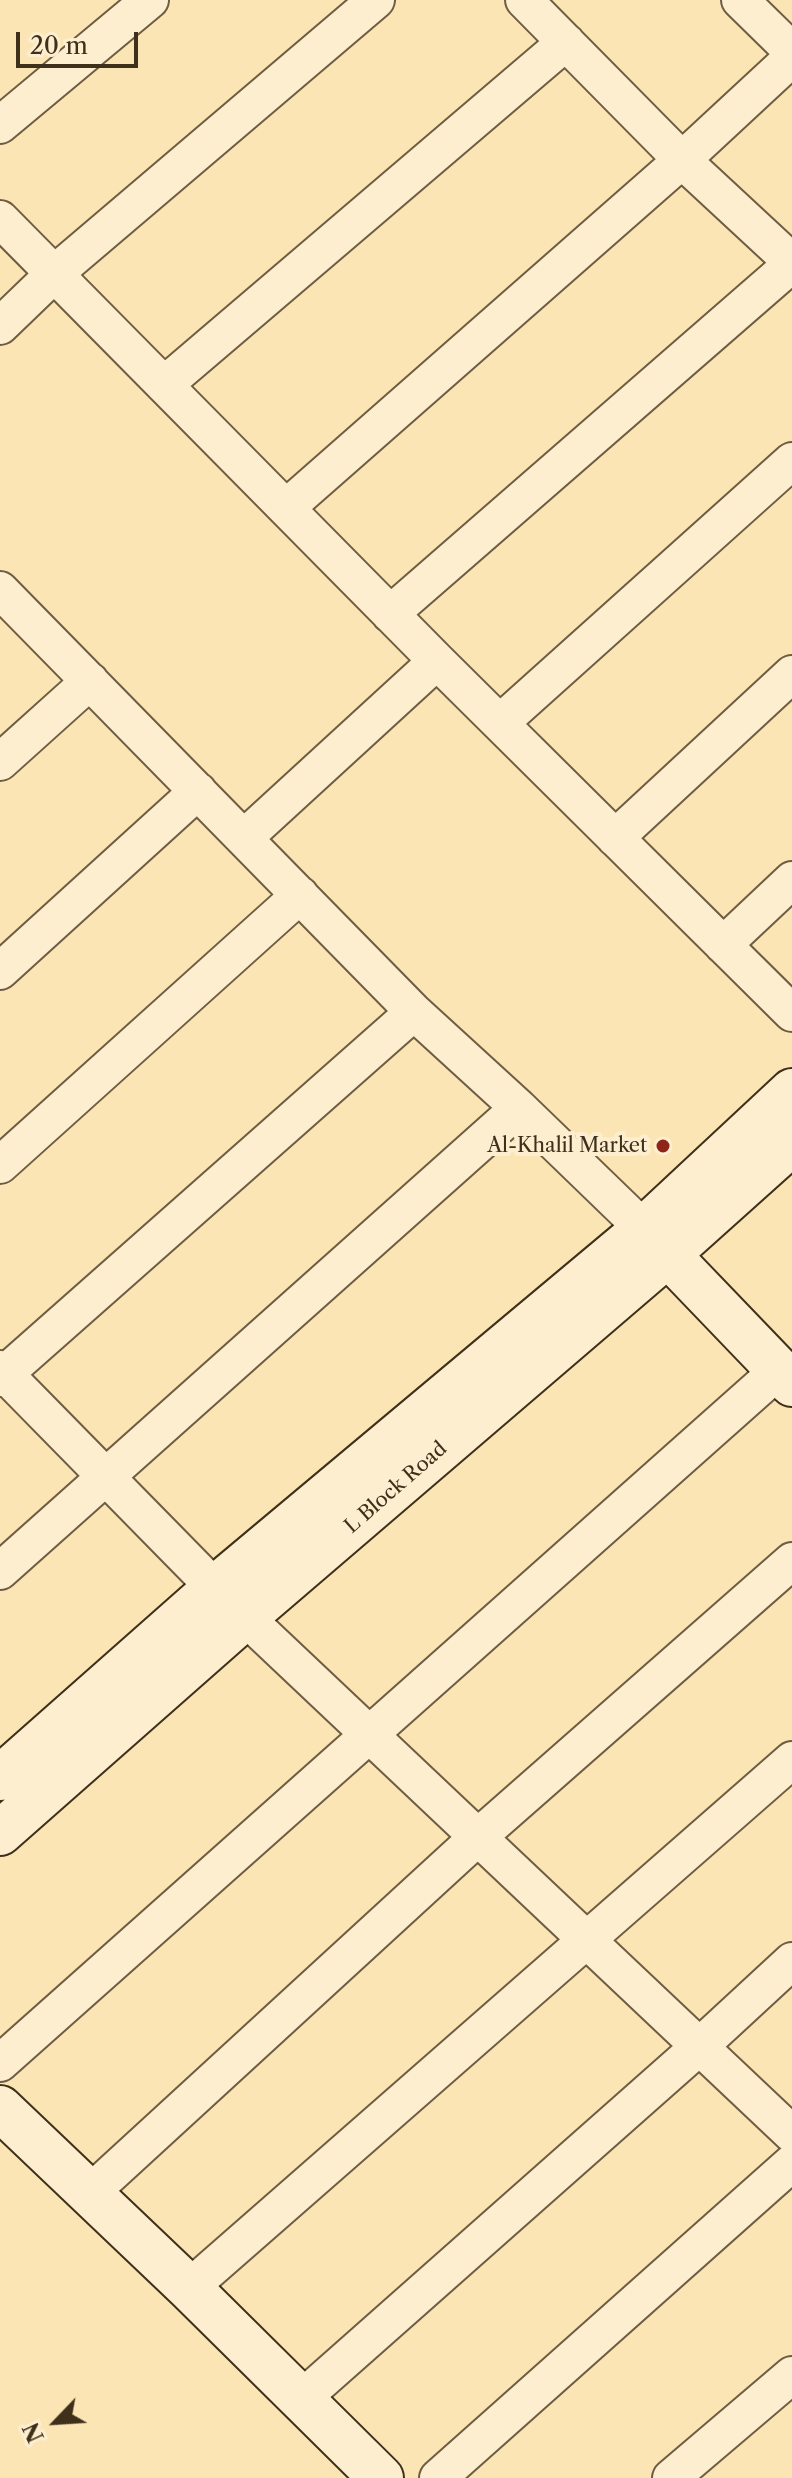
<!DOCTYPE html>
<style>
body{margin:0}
#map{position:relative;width:792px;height:2478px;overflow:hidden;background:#fce5b5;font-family:"Libre Caslon Text",serif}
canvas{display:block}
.north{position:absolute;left:16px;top:2382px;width:80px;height:80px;-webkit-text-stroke:6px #fdeecf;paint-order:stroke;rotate:245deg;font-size:22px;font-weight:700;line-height:32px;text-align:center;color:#3e301b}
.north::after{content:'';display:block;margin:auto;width:28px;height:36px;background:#3e301b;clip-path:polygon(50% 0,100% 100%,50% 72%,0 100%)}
.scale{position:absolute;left:16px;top:32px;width:122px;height:36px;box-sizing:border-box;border:4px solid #3e301b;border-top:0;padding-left:10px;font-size:24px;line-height:28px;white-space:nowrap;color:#3e301b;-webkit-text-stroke:6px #fdeecf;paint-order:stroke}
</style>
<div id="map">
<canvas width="792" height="2478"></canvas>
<div class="north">N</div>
<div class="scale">20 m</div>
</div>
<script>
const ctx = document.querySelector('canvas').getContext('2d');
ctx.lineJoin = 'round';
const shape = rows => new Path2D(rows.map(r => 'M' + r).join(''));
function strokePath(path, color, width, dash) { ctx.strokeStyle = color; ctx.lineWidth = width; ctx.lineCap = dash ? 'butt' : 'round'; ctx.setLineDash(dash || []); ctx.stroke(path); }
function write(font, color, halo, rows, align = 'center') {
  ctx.font = font + ' "Libre Caslon Text",serif'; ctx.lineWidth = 8; ctx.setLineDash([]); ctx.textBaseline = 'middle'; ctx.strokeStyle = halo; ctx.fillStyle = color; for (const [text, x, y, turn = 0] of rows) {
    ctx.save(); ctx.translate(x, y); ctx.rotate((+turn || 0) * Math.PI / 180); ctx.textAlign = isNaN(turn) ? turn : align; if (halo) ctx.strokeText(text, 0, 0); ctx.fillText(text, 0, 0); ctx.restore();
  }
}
const street = shape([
 [524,0,682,160,792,262],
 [740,0,792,51],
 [0,125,150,0],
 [0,219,437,661,792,1013],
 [0,326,54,274,376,0],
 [164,385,566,42],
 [286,508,682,160,792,58],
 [0,590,414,1012,519,1108,644,1229],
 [390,614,792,264],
 [500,723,792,461],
 [0,762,90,681],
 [244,838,437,661],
 [615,838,792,674],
 [723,945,792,880],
 [0,971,198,791],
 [0,1165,300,895],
 [0,1369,215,1588],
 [0,1378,414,1012],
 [0,1571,519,1108],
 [245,1617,792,2134],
 [0,2063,779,1370],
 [89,2194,478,1837,792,1561],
 [189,2288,792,1760],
 [300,2400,700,2046,792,1961],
 [438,2478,792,2163],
 [671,2478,792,2375]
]);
const secondary = shape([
 [648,1234,792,1384],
 [0,1778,215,1588,644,1229,792,1091],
 [0,1833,245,1617,667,1255,792,1143],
 [0,2108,189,2288,381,2478]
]);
strokePath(street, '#6e5d42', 40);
strokePath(secondary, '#3e301b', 48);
strokePath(street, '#fdeecf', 36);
strokePath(secondary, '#fdeecf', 44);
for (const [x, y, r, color] of [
 [663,1146,8,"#8f2418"]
]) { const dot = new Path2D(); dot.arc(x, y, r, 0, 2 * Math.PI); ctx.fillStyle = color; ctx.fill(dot); strokePath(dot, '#fdeecf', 3); }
write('20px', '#3e301b', '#fdeecf', [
 ["Al-Khalil Market",647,1146]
], 'right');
write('20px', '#3e301b', '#fdeecf', [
 ["L Block Road",396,1488,-41]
]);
</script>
